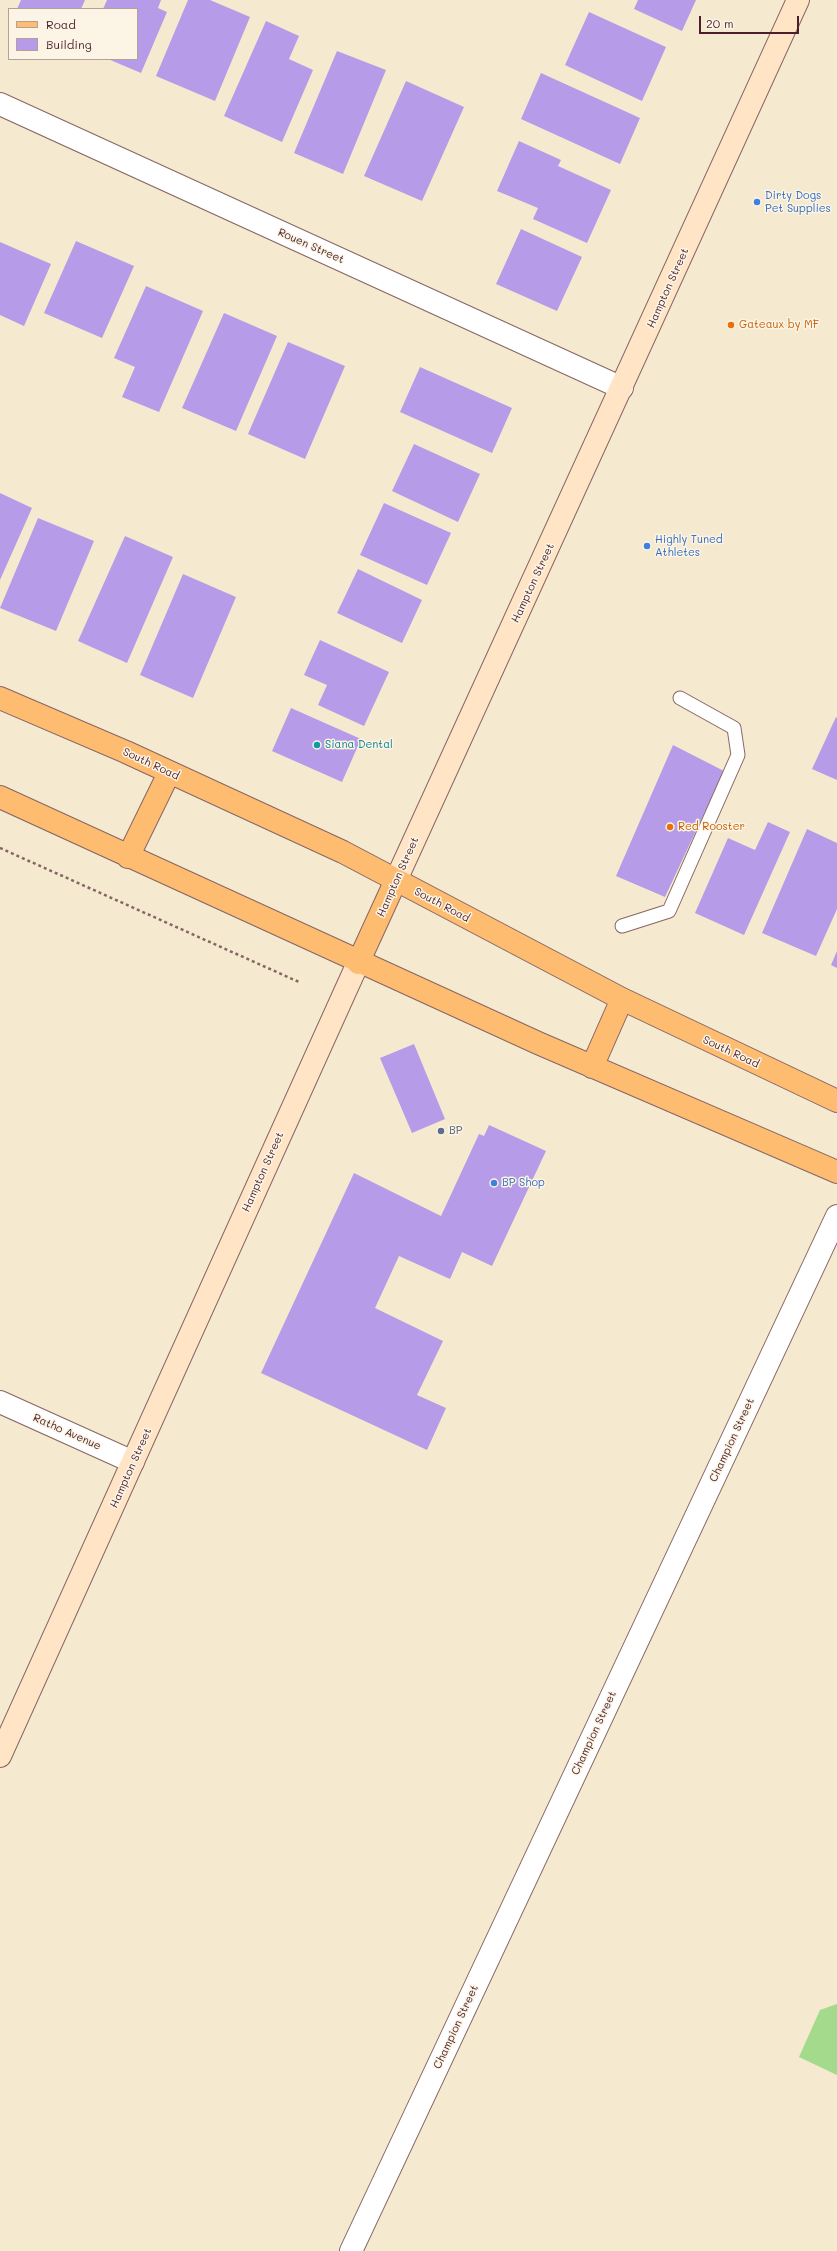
<!DOCTYPE html>
<style>
body{margin:0}
#map{position:relative;width:837px;height:2251px;overflow:hidden;background:#f5e9cf;font-family:Mali,sans-serif}
canvas{display:block}
.legend{position:absolute;left:8px;top:8px;width:130px;height:52px;box-sizing:border-box;background:#fcf5e5;border:1px solid #b59f9b;margin:0;padding:5px 7px;list-style:none;font-size:12px;color:#4a1f2b}
.legend li{display:flex;align-items:center;gap:8px;height:20px}
.legend b{width:20px;border:1px solid #b59f9b}
.scale{position:absolute;left:699px;top:16px;width:100px;height:18px;box-sizing:border-box;border:2px solid #4a1f2b;border-top:0;padding-left:5px;font-size:12px;line-height:14px;white-space:nowrap;color:#4a1f2b;-webkit-text-stroke:3px #fcf5e5;paint-order:stroke}
</style>
<div id="map">
<canvas width="837" height="2251"></canvas>
<ul class="legend">
<li><b style="height:5px;background:#febc70"></b>Road</li>
<li><b style="height:11px;background:#b69ce8"></b>Building</li>
</ul>
<div class="scale">20 m</div>
</div>
<script>
const ctx = document.querySelector('canvas').getContext('2d');
ctx.lineJoin = 'round';
function fillPath(path, color) { ctx.fillStyle = color; ctx.fill(path, 'evenodd'); }
const shape = rows => new Path2D(rows.map(r => 'M' + r).join(''));
function strokePath(path, color, width, dash) { ctx.strokeStyle = color; ctx.lineWidth = width; ctx.lineCap = dash ? 'butt' : 'round'; ctx.setLineDash(dash || []); ctx.stroke(path); }
function write(font, color, halo, rows, align = 'center') {
  ctx.font = font + ' Mali,sans-serif'; ctx.lineWidth = 3; ctx.setLineDash([]); ctx.textBaseline = 'middle'; ctx.strokeStyle = halo; ctx.fillStyle = color; for (const [text, x, y, turn = 0] of rows) {
    ctx.save(); ctx.translate(x, y); ctx.rotate((+turn || 0) * Math.PI / 180); ctx.textAlign = isNaN(turn) ? turn : align; if (halo) ctx.strokeText(text, 0, 0); ctx.fillText(text, 0, 0); ctx.restore();
  }
}
fillPath(shape([
 [837,2004,837,2075,799,2057,820,2010]
]), '#a4da8b');
fillPath(shape([
 [21,0,85,0,81,9,17,9],
 [107,0,161,0,158,8,167,12,141,73,108,59,137,59,137,9,103,9],
 [188,0,210,0,250,17,215,101,156,76],
 [638,0,696,0,682,31,634,9],
 [589,12,666,47,642,101,565,65],
 [266,21,299,36,289,59,313,70,282,142,224,116],
 [337,51,386,70,343,174,294,153],
 [541,73,640,118,620,164,521,119],
 [406,81,464,107,422,201,364,176],
 [519,141,561,160,558,166,611,190,587,243,533,219,538,208,497,191],
 [521,229,582,257,557,311,496,284],
 [76,241,134,266,102,338,44,313],
 [0,242,51,264,24,326,0,315],
 [146,286,203,311,159,412,122,397,135,367,114,358],
 [224,313,277,336,236,431,182,408],
 [288,342,345,366,305,459,248,434],
 [420,367,512,408,492,453,400,412],
 [414,444,480,474,458,522,392,491],
 [0,493,32,508,0,580],
 [384,503,451,533,427,585,360,555],
 [38,518,94,541,56,631,0,608],
 [125,536,173,557,127,663,78,641],
 [358,569,422,600,402,643,337,613],
 [183,574,236,597,193,698,140,675],
 [320,640,389,672,364,726,318,705,327,685,304,675],
 [291,708,361,739,342,782,272,751],
 [836,717,837,718,837,780,812,769],
 [673,745,724,771,665,897,616,876],
 [768,822,790,832,744,935,695,913,728,838,755,850],
 [807,829,837,843,837,909,816,956,762,933],
 [837,951,837,968,831,965],
 [414,1044,445,1119,412,1133,380,1058],
 [489,1125,546,1151,492,1266,462,1252,450,1279,399,1256,375,1308,443,1341,417,1395,446,1408,427,1450,261,1373,354,1173,441,1216,479,1134,484,1136]
]), '#b69ce8');
const service = shape([
 [622,926,669,911,738,755,734,728,680,698]
]);
const minor = shape([
 [0,104,622,388],
 [0,1402,133,1462],
 [351,2251,837,1216]
]);
const secondary = shape([
 [396,880,798,0],
 [0,1756,358,963]
]);
const primary = shape([
 [0,698,126,752,343,852,622,999,837,1101],
 [0,797,538,1043,837,1172],
 [128,857,169,773],
 [358,963,396,880],
 [592,1067,622,999]
]);
strokePath(service, '#866664', 15);
strokePath(minor, '#866664', 24);
strokePath(secondary, '#866664', 24);
strokePath(primary, '#866664', 24);
strokePath(shape([
 [0,848,299,982]
]), '#866664', 2.5, [3, 3]);
strokePath(service, '#fff', 13);
strokePath(minor, '#fff', 22);
strokePath(secondary, '#ffe4c6', 22);
strokePath(primary, '#febc70', 22);
for (const [x, y, r, color] of [
 [757,202,4,"#3f7fe0"],
 [731,325,4,"#e8710a"],
 [647,546,4,"#3f7fe0"],
 [317,745,4,"#0f9aa8"],
 [670,827,4,"#e8710a"],
 [441,1131,4,"#5c6f8a"],
 [494,1183,4,"#3f7fe0"]
]) { const dot = new Path2D(); dot.arc(x, y, r, 0, 2 * Math.PI); ctx.fillStyle = color; ctx.fill(dot); strokePath(dot, '#fcf5e5', 1.5); }
write('11px', '#366cbe', '#fcf5e5', [
 ["Dirty Dogs",765,196],
 ["Pet Supplies",765,209],
 ["Highly Tuned",655,540],
 ["Athletes",655,553],
 ["BP Shop",502,1183]
], 'left');
write('11px', '#4a1f2b', '#fcf5e5', [
 ["Rouen Street",311,246,24],
 ["Hampton Street",668,288,-66],
 ["Hampton Street",533,583,-65],
 ["South Road",151,764,25],
 ["Hampton Street",398,877,-66],
 ["South Road",442,905,28],
 ["South Road",731,1052,25],
 ["Hampton Street",263,1172,-66],
 ["Ratho Avenue",67,1432,24],
 ["Champion Street",732,1440,-65],
 ["Hampton Street",131,1468,-66],
 ["Champion Street",594,1733,-65],
 ["Champion Street",456,2027,-65]
]);
write('11px', '#c56008', '#fcf5e5', [
 ["Gateaux by MF",739,325],
 ["Red Rooster",678,827]
], 'left');
write('11px', '#0d838f', '#fcf5e5', [
 ["Siana Dental",325,745]
], 'left');
write('11px', '#4e5e75', '#fcf5e5', [
 ["BP",449,1131]
], 'left');
</script>
